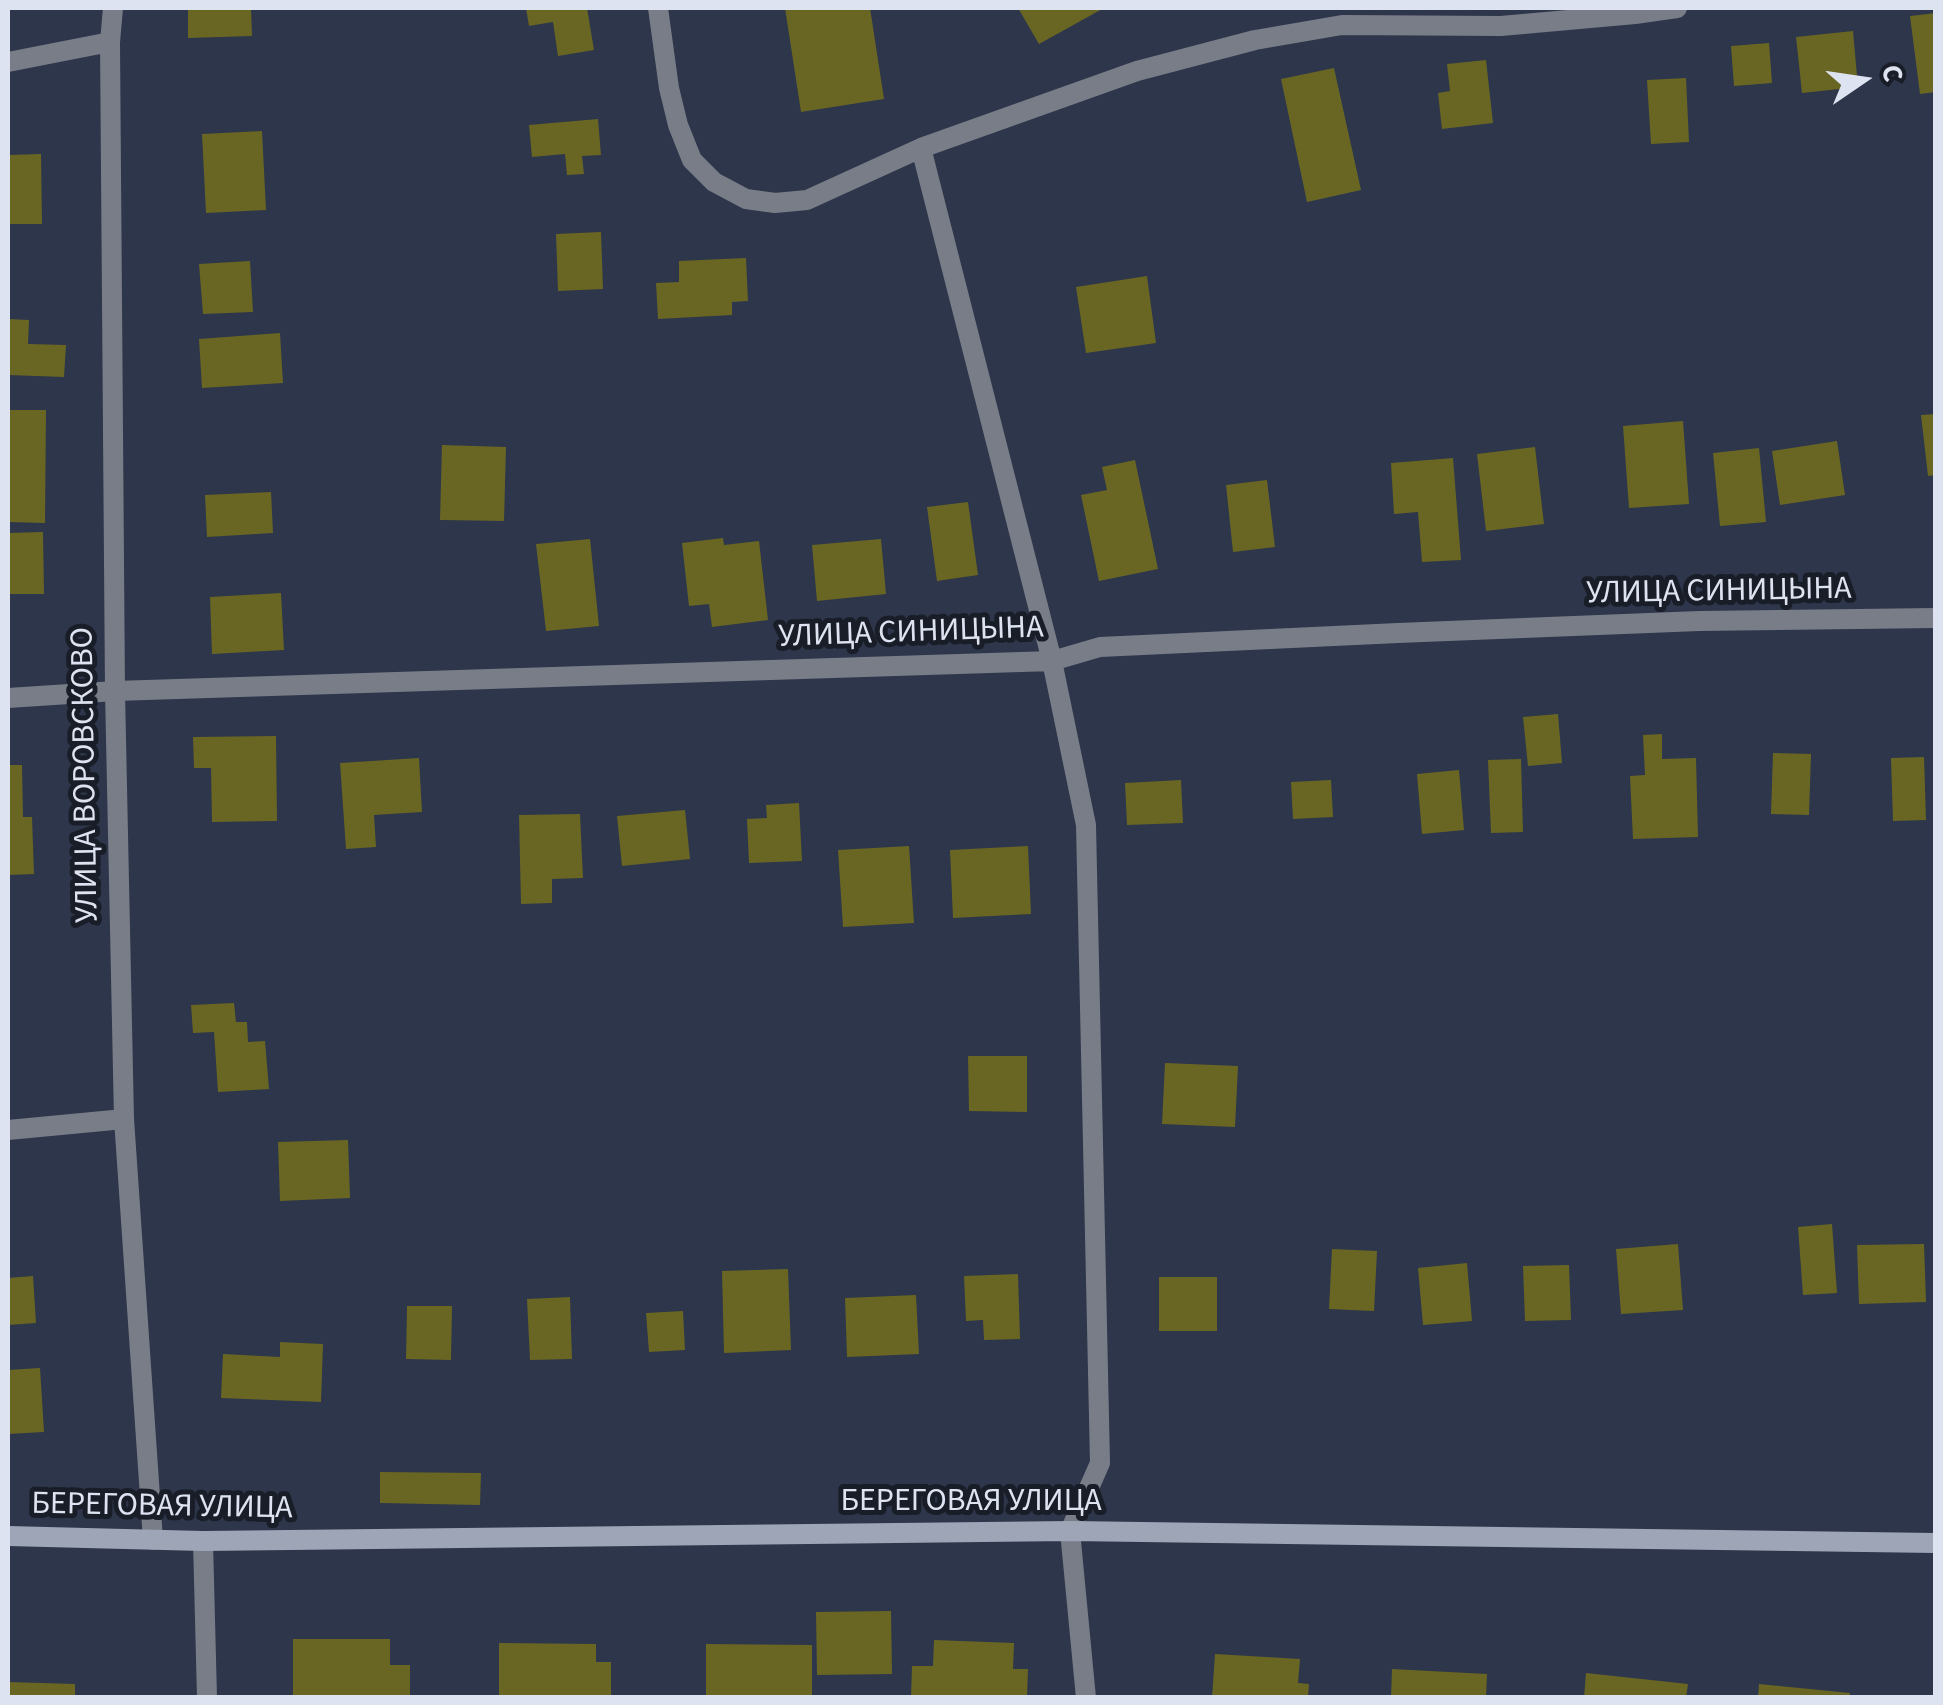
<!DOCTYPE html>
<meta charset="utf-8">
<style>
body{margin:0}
#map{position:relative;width:1943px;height:1705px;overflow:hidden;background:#2d364a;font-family:"Source Sans 3",sans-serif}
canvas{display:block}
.frame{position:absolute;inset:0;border:10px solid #dde3f0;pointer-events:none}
.north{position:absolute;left:1813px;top:30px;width:100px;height:100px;-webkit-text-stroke:8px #191d27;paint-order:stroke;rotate:77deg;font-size:28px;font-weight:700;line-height:40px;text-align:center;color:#dde3f0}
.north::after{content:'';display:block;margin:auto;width:35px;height:45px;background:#dde3f0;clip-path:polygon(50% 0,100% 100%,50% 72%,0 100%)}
</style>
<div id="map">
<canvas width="1943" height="1705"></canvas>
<div class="frame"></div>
<div class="north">С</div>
</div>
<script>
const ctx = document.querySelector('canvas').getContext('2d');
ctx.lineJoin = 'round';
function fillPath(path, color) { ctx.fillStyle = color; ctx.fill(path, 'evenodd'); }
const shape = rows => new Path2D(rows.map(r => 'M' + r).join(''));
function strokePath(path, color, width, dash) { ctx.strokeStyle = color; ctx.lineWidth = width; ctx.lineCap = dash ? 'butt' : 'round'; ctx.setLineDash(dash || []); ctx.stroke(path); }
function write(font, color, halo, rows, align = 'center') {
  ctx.font = font + ' "Source Sans 3",sans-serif'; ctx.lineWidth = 10; ctx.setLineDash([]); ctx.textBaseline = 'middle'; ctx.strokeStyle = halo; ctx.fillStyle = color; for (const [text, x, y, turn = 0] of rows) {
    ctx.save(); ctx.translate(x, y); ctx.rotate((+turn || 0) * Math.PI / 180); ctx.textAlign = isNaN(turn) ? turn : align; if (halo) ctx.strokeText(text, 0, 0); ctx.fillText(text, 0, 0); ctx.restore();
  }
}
fillPath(shape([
 [188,8,251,8,252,36,188,38],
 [526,8,587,8,594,50,558,56,553,22,529,26],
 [785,8,870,8,884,99,801,112],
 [1018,8,1104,8,1039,44],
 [1936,13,1936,92,1920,94,1910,16],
 [1853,31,1858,87,1802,93,1796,37],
 [1769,43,1772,83,1734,86,1731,46],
 [1486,60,1493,123,1442,129,1438,93,1450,91,1447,64],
 [1334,68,1361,190,1307,202,1281,79],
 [1686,78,1689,142,1651,144,1647,80],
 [598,119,601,155,582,156,584,174,567,175,565,154,532,157,529,125],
 [262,131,266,210,206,213,202,134],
 [41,154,42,224,8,224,8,155],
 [601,232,603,289,558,291,556,234],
 [746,258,748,301,732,302,732,315,658,319,656,283,679,282,679,261],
 [250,261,253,312,203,314,199,264],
 [1147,276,1156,343,1086,353,1076,287],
 [8,319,29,320,28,344,66,345,64,377,8,375],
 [280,333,283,383,202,388,199,339],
 [8,410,46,410,45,523,8,522],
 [1936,414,1936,475,1928,476,1921,415],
 [1683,421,1689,504,1629,508,1623,426],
 [1837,441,1845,495,1780,505,1772,451],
 [442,445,506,447,504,521,440,520],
 [1535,447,1544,524,1486,531,1477,454],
 [1759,448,1766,522,1720,526,1713,453],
 [1453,458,1461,560,1422,562,1418,512,1394,514,1391,463],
 [1135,460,1158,569,1099,581,1081,495,1107,490,1102,467],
 [1267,480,1275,547,1233,552,1226,485],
 [271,492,273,533,207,537,205,495],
 [968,502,978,575,937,581,927,507],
 [43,532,44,594,8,594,8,533],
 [723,538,724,545,759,541,768,620,712,627,709,604,689,606,682,543],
 [590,539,599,626,546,631,536,544],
 [881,539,886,594,817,601,812,545],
 [281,593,284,650,212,654,210,597],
 [1558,714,1562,763,1528,766,1523,717],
 [1662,734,1662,759,1696,758,1698,837,1633,839,1630,776,1645,775,1643,735],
 [276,736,277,821,212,822,211,768,194,768,193,737],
 [1773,753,1811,754,1809,815,1771,814],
 [1924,757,1926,820,1893,821,1891,758],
 [419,758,422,812,374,815,376,847,346,849,340,763],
 [1521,759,1523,832,1491,833,1488,760],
 [8,765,22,765,23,817,32,817,34,874,8,875],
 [1459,770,1464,830,1422,834,1417,774],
 [1181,780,1183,823,1127,825,1125,783],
 [1331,780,1333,817,1293,819,1291,782],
 [799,803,802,861,749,863,747,819,767,818,766,805],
 [685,810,690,859,622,866,617,816],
 [580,814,583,878,552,879,552,903,521,904,519,815],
 [909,846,914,923,843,927,838,850],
 [1028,846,1031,914,953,918,950,850],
 [234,1003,236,1022,247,1022,248,1042,265,1041,269,1089,218,1092,214,1032,193,1033,191,1005],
 [968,1056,1027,1056,1027,1112,969,1111],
 [1165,1063,1238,1066,1235,1127,1162,1124],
 [348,1140,350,1198,280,1201,278,1142],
 [1832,1224,1837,1293,1803,1295,1798,1227],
 [1678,1244,1683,1310,1621,1314,1616,1249],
 [1924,1244,1926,1302,1859,1304,1857,1245],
 [1332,1249,1377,1251,1374,1311,1329,1309],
 [1467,1263,1472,1321,1423,1325,1418,1268],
 [1569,1265,1571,1320,1525,1321,1523,1266],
 [788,1269,791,1350,724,1353,722,1271],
 [1018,1274,1020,1339,984,1340,983,1320,966,1321,964,1276],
 [33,1276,36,1323,8,1325,8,1278],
 [1159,1277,1217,1277,1217,1331,1159,1331],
 [916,1295,919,1354,847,1357,845,1298],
 [570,1297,572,1359,530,1360,527,1299],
 [407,1306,452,1306,451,1360,406,1359],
 [683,1311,685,1350,649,1352,646,1313],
 [280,1342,323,1344,321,1402,221,1398,223,1354,280,1357],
 [40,1368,44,1432,8,1434,8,1370],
 [380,1472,481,1473,480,1505,380,1503],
 [891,1611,892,1674,817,1675,816,1612],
 [293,1639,390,1639,390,1665,410,1665,410,1698,293,1698],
 [934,1640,1014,1643,1013,1669,1028,1669,1027,1698,911,1698,912,1666,933,1666],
 [499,1643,596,1644,596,1662,611,1662,611,1698,499,1698],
 [706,1644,812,1645,812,1698,706,1698],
 [1215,1654,1300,1659,1298,1683,1309,1684,1308,1698,1212,1698],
 [1392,1669,1487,1674,1486,1698,1391,1698],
 [1586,1673,1688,1684,1686,1698,1584,1698],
 [8,1682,75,1684,75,1698,8,1698],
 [1759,1684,1850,1693,1849,1698,1758,1698]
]), '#696624');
strokePath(shape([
 [113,8,110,42,115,691,124,1119,153,1540],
 [658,8,669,88,678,125,692,160,714,182,746,199,775,203,807,200,921,148,1052,661,1086,825,1100,1463,1070,1531,1086,1698],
 [8,62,110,42],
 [921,148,1137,71,1255,40,1342,25,1501,26,1635,14,1677,8],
 [8,698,115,691,1052,661,1100,647,1398,633,1699,621,1936,618],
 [8,1130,124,1119],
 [203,1541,207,1698]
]), '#797d88', 20);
strokePath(shape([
 [8,1536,203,1541,1070,1531,1936,1543]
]), '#9ea5b6', 20);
write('32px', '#dde3f0', '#191d27', [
 ["УЛИЦА СИНИЦЫНА",1719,593,-1],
 ["УЛИЦА СИНИЦЫНА",911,634,-2],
 ["УЛИЦА ВОРОВСКОВО",87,775,-91],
 ["БЕРЕГОВАЯ УЛИЦА",971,1503],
 ["БЕРЕГОВАЯ УЛИЦА",162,1508,1]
]);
</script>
